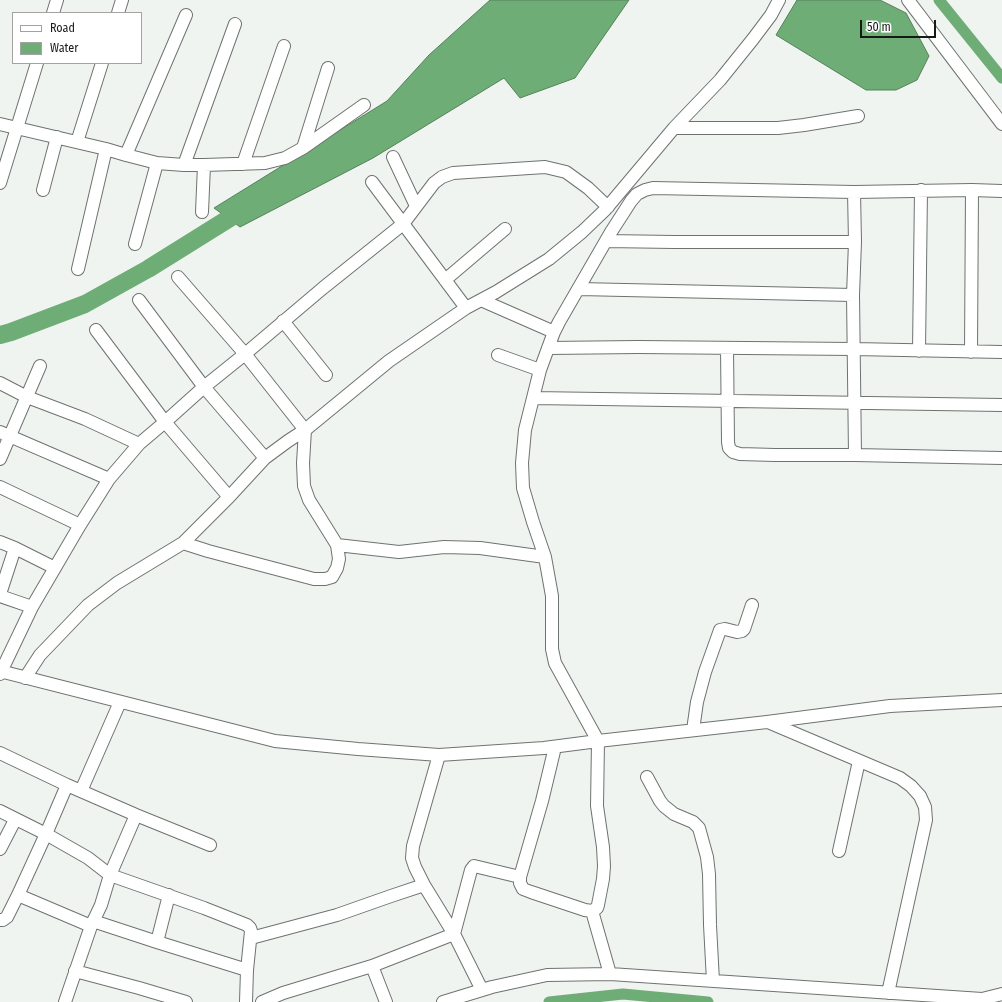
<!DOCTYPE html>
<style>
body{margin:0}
#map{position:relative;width:1002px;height:1002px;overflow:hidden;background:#eff4f0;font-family:"Fira Sans Condensed",sans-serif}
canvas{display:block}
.legend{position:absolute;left:12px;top:12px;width:130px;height:52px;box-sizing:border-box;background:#fff;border:1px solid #a2a3a2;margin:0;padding:5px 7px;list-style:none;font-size:12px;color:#171917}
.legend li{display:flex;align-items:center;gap:8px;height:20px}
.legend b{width:20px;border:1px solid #a2a3a2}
.scale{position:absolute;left:860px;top:20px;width:76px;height:18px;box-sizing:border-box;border:2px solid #171917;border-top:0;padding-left:5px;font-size:12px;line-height:14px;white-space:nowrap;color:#171917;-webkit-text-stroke:3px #fff;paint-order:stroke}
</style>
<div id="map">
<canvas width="1002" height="1002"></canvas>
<ul class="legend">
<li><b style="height:5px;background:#fff"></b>Road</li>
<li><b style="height:11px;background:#6fad77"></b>Water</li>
</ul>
<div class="scale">50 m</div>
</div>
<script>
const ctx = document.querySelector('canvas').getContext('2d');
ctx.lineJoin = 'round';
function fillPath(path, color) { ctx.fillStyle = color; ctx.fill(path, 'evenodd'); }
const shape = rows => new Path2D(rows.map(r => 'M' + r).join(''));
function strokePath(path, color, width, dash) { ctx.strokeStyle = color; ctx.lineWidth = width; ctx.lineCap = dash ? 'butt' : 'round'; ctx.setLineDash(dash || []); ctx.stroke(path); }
const water = shape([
 [490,0,629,0,575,78,520,98,504,78,373,158,240,227,214,208,387,101,429,55,490,0],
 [797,0,880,0,906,13,929,56,917,80,896,90,866,90,776,35,797,0]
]);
fillPath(water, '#6fad77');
strokePath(water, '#55815a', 1);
strokePath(shape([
 [939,0,1002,78],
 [549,1002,623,994,708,1002]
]), '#6fad77', 11);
strokePath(shape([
 [0,335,11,332,85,304,148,269,249,206]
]), '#6fad77', 18);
const minor = shape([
 [908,0,1002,124],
 [53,13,57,0],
 [118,13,122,0],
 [0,124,106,149,126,155,157,163,184,165,204,165,265,163,285,158,303,148,364,105],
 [674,128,778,128,804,125,858,116],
 [77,142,102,63],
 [303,148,328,68],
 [126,155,186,15],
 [393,157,416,206],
 [243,164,284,46],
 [184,165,235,24],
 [372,182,466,308],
 [0,183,37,63],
 [43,190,57,137],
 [854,192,855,242,853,295,855,455],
 [202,212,204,165],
 [606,241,674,242,855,242],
 [135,244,157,163],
 [78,269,106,149],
 [178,277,245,354,305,430,303,463,304,486,309,500,337,545,339,559,337,568,332,577,325,579,314,579,208,551,183,543],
 [445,280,505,229],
 [579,289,853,295],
 [139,300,204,387,265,458],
 [481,300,554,332],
 [283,321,326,375],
 [96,330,165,422,229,497],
 [548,348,638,347,854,349,1002,352],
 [727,348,728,442,729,448,733,452,740,454,775,455,855,455,1002,458],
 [919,351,921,190],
 [971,352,972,190],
 [498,355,540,370],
 [0,383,27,397,85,419,139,444],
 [533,398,1002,405],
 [0,432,109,479],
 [0,459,40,366],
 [0,487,80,525],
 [0,542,15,548,55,568],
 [337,545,399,552,444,547,480,548,545,557],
 [0,594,15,548],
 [0,596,32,607],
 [0,671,275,741,358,749,439,755,544,748,598,741,767,722,890,706,1002,700],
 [0,674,32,607,80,525,109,479,139,444,165,422,204,387,245,354,323,288,403,224,434,183,442,177,453,173,545,167,566,172,588,188,608,207],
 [25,678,40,655,88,605,117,583,183,543,229,497,265,458,288,441,305,430,389,361,466,308,496,292,549,259,582,232,605,210,674,128,720,80,753,39,771,15,779,0],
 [768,722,900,778,911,786,920,796,925,807,926,820,888,993],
 [693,730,697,702,705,672,720,630,725,629,737,632,742,631,744,629,752,605],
 [555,747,542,801,520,877,520,883,523,889,531,892,585,910,592,911,597,908,598,905,603,879,604,866,603,847,597,806,598,741,555,663,552,649,552,596,545,557,533,522,523,488,522,463,525,430,540,370,554,332,559,322,611,232,631,201,637,194,645,190,653,188,854,192,972,190,1002,191],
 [0,753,67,785,136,815,210,845],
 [439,755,413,846,412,858,415,867,424,885,454,934,482,990],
 [647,777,660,801,664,806,674,814,693,822,699,828,707,857,709,874,710,925,713,981],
 [81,791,120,702],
 [0,811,46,834,88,858,110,875,204,908,247,925,250,928,251,931,247,970,246,1002],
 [0,849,15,820],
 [839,851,859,761],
 [18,895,91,926],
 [592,911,610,974],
 [0,920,3,920,7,917,18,895,46,834,67,785],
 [93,921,157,942,247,970],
 [251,938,337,915,391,896,424,885],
 [157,942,169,895],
 [372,966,386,1002],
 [75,971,139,988,186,1002],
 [65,1002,91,926,101,905,110,875,136,815],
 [262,1002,283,993,372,966,454,934,471,870,474,866,520,877],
 [443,1002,492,987,547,975,610,974,982,999,1002,994]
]);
strokePath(minor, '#6f736f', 14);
strokePath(minor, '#fff', 12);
</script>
